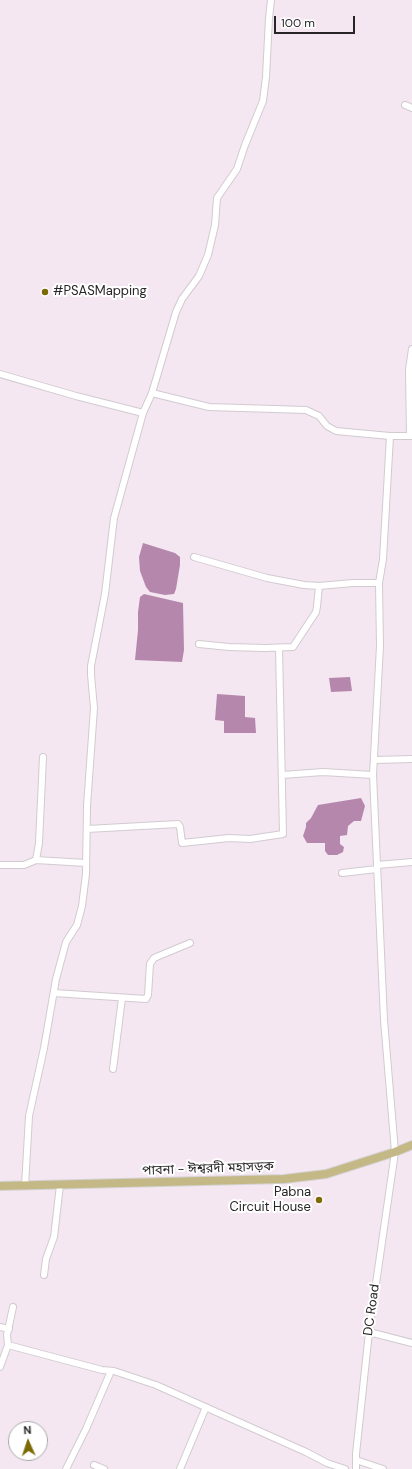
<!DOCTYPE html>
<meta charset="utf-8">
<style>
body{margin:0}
#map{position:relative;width:412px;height:1469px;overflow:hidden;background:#fdf6fb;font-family:"DM Sans",sans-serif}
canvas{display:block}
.north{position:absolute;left:8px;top:1421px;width:40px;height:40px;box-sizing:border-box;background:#fff;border:1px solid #a9a8a9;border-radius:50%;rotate:357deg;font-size:11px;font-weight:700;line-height:16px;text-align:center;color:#282527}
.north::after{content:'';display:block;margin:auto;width:14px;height:18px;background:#7c6a03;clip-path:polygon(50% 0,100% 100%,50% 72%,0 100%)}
.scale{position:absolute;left:274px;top:16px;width:81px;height:18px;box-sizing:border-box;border:2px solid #282527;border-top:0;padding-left:5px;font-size:12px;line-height:14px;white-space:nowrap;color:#282527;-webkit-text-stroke:3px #fff;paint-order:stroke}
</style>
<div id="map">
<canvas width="412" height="1469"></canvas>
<div class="north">N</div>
<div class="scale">100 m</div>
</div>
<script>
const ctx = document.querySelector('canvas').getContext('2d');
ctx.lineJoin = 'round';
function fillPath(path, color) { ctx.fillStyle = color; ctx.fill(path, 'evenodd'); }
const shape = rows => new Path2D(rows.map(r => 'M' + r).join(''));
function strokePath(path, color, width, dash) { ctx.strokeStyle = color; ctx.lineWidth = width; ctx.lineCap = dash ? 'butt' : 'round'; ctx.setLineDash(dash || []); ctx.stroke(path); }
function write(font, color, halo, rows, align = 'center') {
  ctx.font = font + ' "DM Sans","Noto Sans Bengali",sans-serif'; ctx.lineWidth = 4; ctx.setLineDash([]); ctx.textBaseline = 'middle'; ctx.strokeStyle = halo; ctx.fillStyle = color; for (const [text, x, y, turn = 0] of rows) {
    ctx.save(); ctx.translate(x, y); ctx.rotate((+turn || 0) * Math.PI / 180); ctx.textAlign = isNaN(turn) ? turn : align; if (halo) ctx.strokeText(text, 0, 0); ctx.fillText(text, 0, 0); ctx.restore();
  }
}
fillPath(shape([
 [0,0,412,0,412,1469,0,1469],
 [16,1429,40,1429,40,1453,16,1453]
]), '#f4e7f1');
fillPath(shape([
 [143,543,175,553,180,557,180,565,176,589,174,594,165,595,150,592,146,587,140,571,139,557],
 [144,594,183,603,184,650,182,662,135,660,138,630,138,612,140,597],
 [350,677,352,691,331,692,329,678],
 [217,694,245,696,245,717,255,718,256,733,224,733,224,721,215,720],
 [361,798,365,806,361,821,354,821,348,826,347,835,340,836,340,844,344,847,343,852,337,855,328,855,325,851,325,843,307,843,303,836,306,827,306,823,311,818,318,805]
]), '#b687ad');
const minor = shape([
 [405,105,412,108],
 [0,374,76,396,143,413,152,393,176,312,182,299,199,276,208,255,215,225,217,198,237,169,245,145,263,101,266,77,269,18,271,0],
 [152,393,209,407,306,410,319,416,327,426,336,431,390,436,412,436],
 [410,436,409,370,412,349],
 [194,557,267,578,304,585,319,586,353,583,379,583],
 [199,644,229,647,265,648,293,647,316,612,317,606,319,586],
 [375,760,412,759],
 [282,775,323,772,373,775],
 [87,829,178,824,180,827,182,843,229,838,250,839,283,834,279,648],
 [36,860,86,863],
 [0,865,24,865,36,860,39,843,43,757],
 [377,865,412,862],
 [342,873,377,869],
 [54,993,146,999,148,995,150,964,154,958,190,943],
 [113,1069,122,998],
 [25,1186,29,1116,44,1048,56,979,66,942,77,925,82,906,86,874,87,806,94,708,91,675,91,666,105,594,114,518,143,413],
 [44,1275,46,1259,54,1237,60,1185],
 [13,1307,7,1335,8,1345,102,1370,114,1371,156,1385,306,1452,327,1463,345,1469],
 [0,1327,9,1329],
 [369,1332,412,1343],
 [0,1367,8,1345],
 [356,1460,383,1469],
 [94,1465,104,1469],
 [66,1469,86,1429,111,1371],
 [180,1469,206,1407],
 [356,1469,356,1454,369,1332,395,1152,384,1020,373,775,380,646,379,583,383,559,390,436]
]);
const major = shape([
 [0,1186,284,1179,326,1174,395,1152,412,1145]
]);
strokePath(minor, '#d1cbd0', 8);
strokePath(major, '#d4d3d4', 10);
strokePath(minor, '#fff', 6);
strokePath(major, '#c4b986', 8);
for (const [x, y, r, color] of [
 [45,292,4,"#7c6a03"],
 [319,1200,4,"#7c6a03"]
]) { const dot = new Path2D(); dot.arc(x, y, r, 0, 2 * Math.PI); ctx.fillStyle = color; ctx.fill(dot); strokePath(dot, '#fff', 1.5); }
write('13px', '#282527', '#fff', [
 ["#PSASMapping",53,292],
 ["Pabna",311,1193,"right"],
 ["Circuit House",311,1208,"right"]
], 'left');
write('13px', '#282527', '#fff', [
 ["পাবনা - ঈশ্বরদী মহাসড়ক",208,1169,-2],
 ["DC Road",372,1310,-82]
]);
</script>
